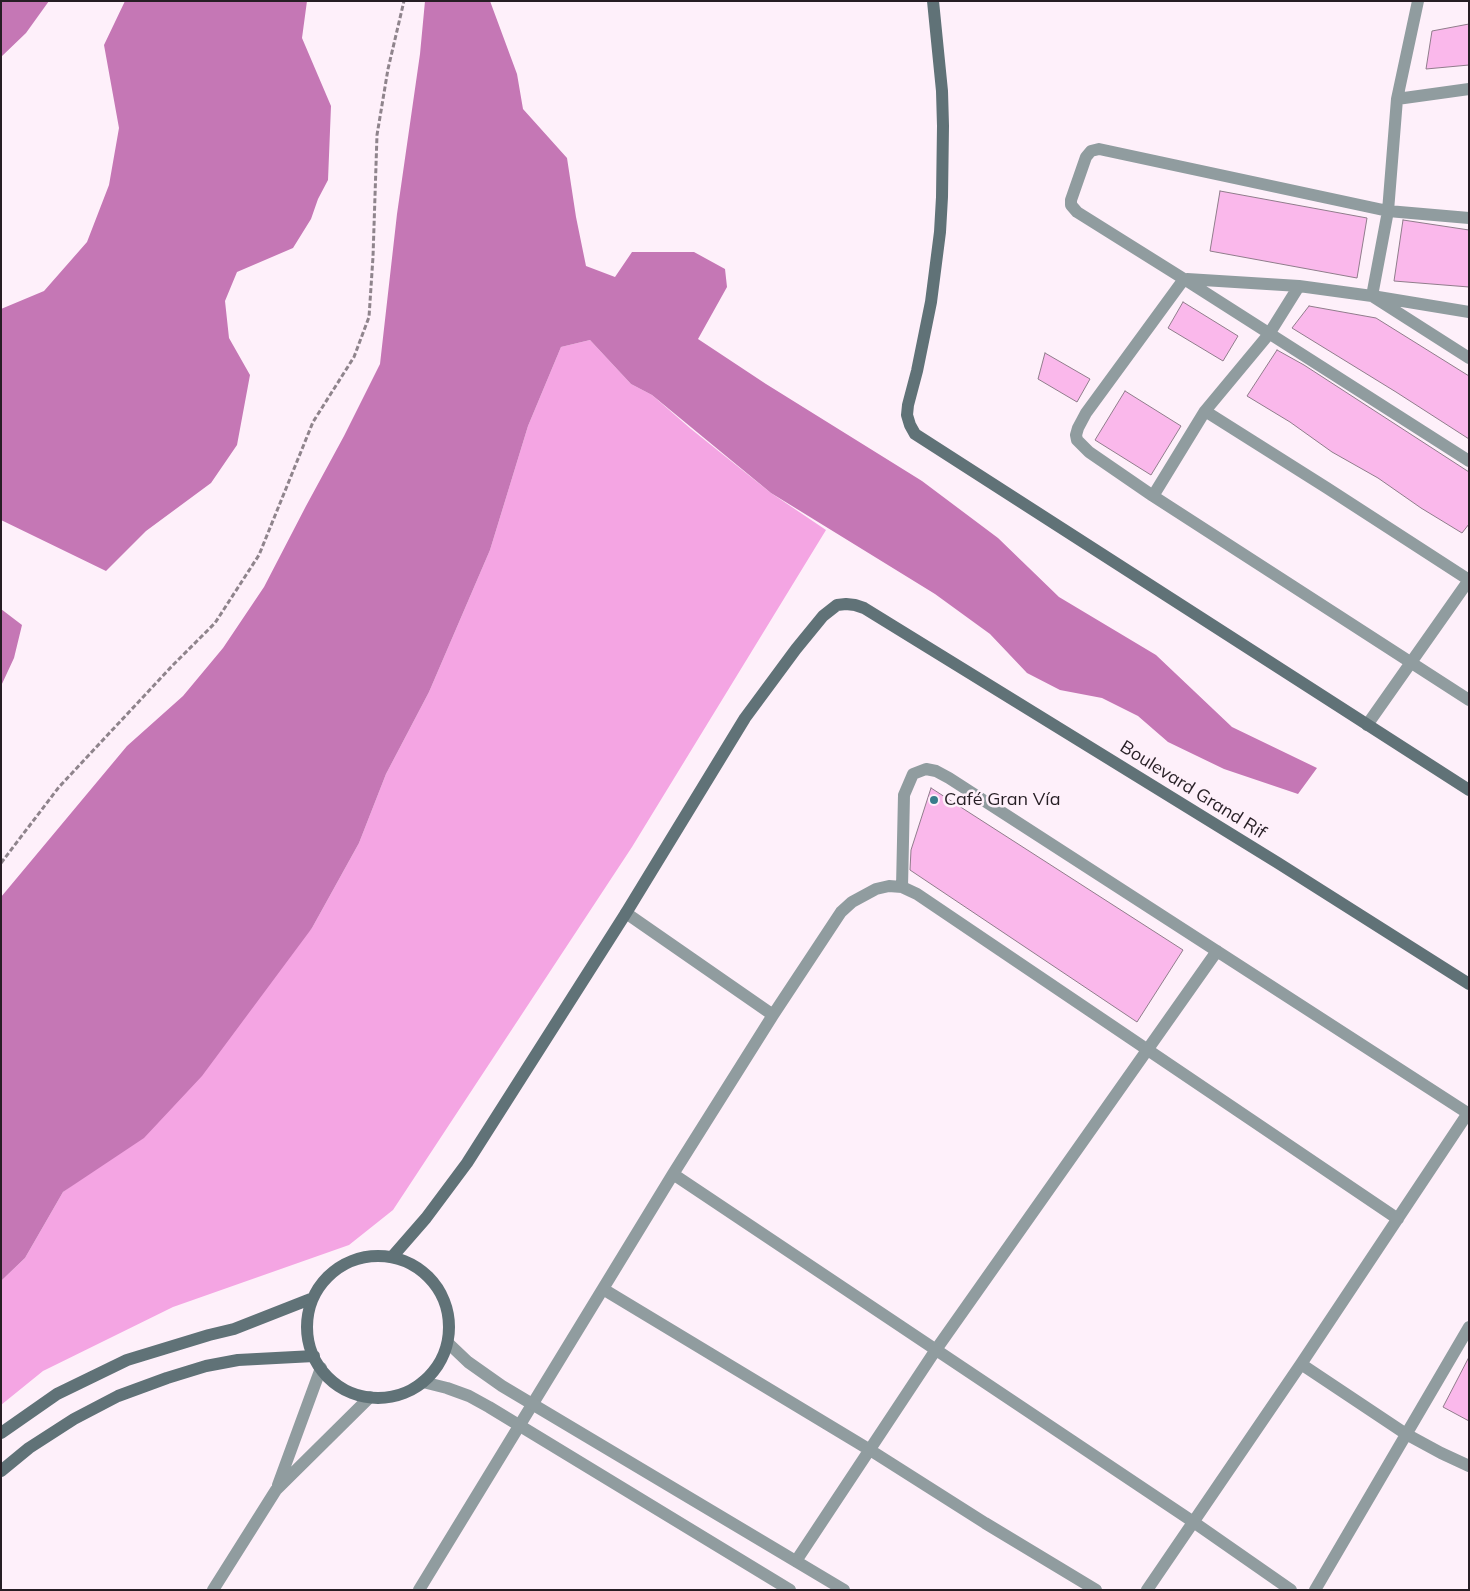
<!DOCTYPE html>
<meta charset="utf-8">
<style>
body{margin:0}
#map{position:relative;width:1470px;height:1591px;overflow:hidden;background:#fef0fa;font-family:Mulish,sans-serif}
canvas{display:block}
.frame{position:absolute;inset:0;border:2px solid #261e24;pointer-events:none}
</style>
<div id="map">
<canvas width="1470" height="1591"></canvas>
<div class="frame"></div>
</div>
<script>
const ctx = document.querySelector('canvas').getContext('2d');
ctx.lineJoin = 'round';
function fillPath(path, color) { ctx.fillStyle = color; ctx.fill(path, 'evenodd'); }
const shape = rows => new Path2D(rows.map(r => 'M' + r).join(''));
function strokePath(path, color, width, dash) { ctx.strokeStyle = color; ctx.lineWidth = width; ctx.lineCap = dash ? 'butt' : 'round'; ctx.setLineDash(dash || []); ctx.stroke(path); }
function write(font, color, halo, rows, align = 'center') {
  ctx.font = font + ' Mulish,sans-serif'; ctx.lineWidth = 5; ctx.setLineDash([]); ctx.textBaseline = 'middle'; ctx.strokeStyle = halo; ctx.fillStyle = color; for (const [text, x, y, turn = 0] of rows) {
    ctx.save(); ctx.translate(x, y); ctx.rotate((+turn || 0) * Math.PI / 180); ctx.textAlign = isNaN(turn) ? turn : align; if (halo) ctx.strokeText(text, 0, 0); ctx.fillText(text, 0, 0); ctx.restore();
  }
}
fillPath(shape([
 [590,340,631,384,652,395,691,429,771,493,826,530,632,847,393,1210,349,1245,173,1307,43,1371,1,1405,1,1281,25,1258,63,1192,86,1175,312,928,359,843,386,774,429,692,490,550,528,426,561,347]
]), '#f4a5e3');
fillPath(shape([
 [1,1,49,1,26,33,1,57],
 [125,1,307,1,302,38,331,106,328,180,318,199,311,219,293,248,237,272,225,301,229,338,250,375,237,445,211,483,146,531,106,571,1,520,1,309,44,291,87,242,109,185,119,128,104,45],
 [425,1,490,1,517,74,523,109,567,158,576,217,586,266,615,277,632,252,694,252,725,269,727,287,698,339,766,384,922,481,998,538,1059,597,1156,655,1232,727,1317,768,1298,794,1224,769,1168,742,1138,716,1102,698,1060,690,1027,673,990,634,935,594,771,493,652,395,631,384,590,340,561,347,528,426,490,550,429,692,386,774,359,843,312,928,202,1076,144,1138,63,1192,25,1258,1,1281,1,897,127,746,183,696,223,648,264,587,306,506,344,436,380,364,397,214,420,54],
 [1,609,22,625,14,658,1,686]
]), '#c577b5');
const building = shape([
 [1469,24,1469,65,1426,69,1432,31,1469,24],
 [1220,191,1367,218,1357,278,1210,251,1220,191],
 [1403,220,1469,230,1469,287,1394,281,1403,220],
 [1183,302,1238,336,1223,361,1168,328,1183,302],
 [1309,306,1376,318,1469,376,1469,439,1396,392,1292,328,1309,306],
 [1277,350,1304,365,1469,472,1469,524,1462,533,1421,508,1378,478,1332,452,1290,422,1247,396,1277,350],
 [1045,353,1090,379,1077,402,1038,379,1045,353],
 [1125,391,1181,426,1151,475,1095,440,1125,391],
 [931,788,1183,950,1137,1022,910,870,911,850,931,788],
 [1469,1357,1469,1421,1443,1407,1469,1357]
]);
fillPath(building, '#fab8eb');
strokePath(building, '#907c8b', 1);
strokePath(shape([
 [1,863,59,787,173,665,215,623,259,555,313,422,354,357,369,317,373,257,377,135,388,69,404,1]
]), '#8f848c', 3, [5, 2.5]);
strokePath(shape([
 [1418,1,1397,99,1388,211,1372,296,1469,312],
 [1397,99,1469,89],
 [1469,218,1388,211,1099,149,1091,151,1086,157,1071,200,1071,205,1077,212,1184,279,1469,461],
 [1184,279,1086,413,1078,428,1076,435,1077,440,1089,452,1153,496,1469,700],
 [1187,279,1299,286,1372,296,1469,358],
 [1205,411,1327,488,1469,580],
 [1153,496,1205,411,1269,334,1299,286],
 [1367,725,1469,580],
 [902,887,904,795,913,774,926,769,936,771,949,778,1469,1114],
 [626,913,773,1015],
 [673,1174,1192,1521,1291,1590],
 [603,1289,870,1450,985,1523,1096,1590],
 [1301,1364,1406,1434,1441,1453,1469,1466],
 [278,1485,321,1368],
 [796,1561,935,1351,1217,951],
 [213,1590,276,1490,370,1397],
 [419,1590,673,1174,773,1015,841,912,852,902,876,889,889,886,902,887,917,894,1398,1219],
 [1147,1590,1301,1364,1468,1113],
 [1315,1590,1469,1327]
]), '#909c9f', 12);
strokePath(shape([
 [448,1343,468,1362,502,1386,844,1590],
 [423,1382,447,1388,469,1396,489,1407,790,1590]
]), '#909c9f', 12);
strokePath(shape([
 [933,1,942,91,943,126,942,197,940,232,931,302,917,371,908,405,907,415,910,425,915,434,1469,790],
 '307 1327a71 71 0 1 1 142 0a71 71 0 1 1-142 0Z',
 [392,1257,426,1218,467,1163,626,913,745,718,796,649,823,616,837,605,846,604,855,605,864,608,1278,863,1469,984],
 [1,1433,57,1394,127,1360,209,1335,234,1329,313,1298],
 [1,1471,29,1448,74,1419,118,1396,167,1378,206,1366,238,1360,314,1356]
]), '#607277', 12);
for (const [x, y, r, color] of [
 [934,800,5,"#387c8b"]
]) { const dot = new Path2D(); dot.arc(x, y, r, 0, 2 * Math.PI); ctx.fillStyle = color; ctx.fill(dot); strokePath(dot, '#fef0fa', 2); }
write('18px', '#261e24', '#fef0fa', [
 ["Boulevard Grand Rif",1193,790,32]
]);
write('18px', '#261e24', '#fef0fa', [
 ["Café Gran Vía",944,800]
], 'left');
</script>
